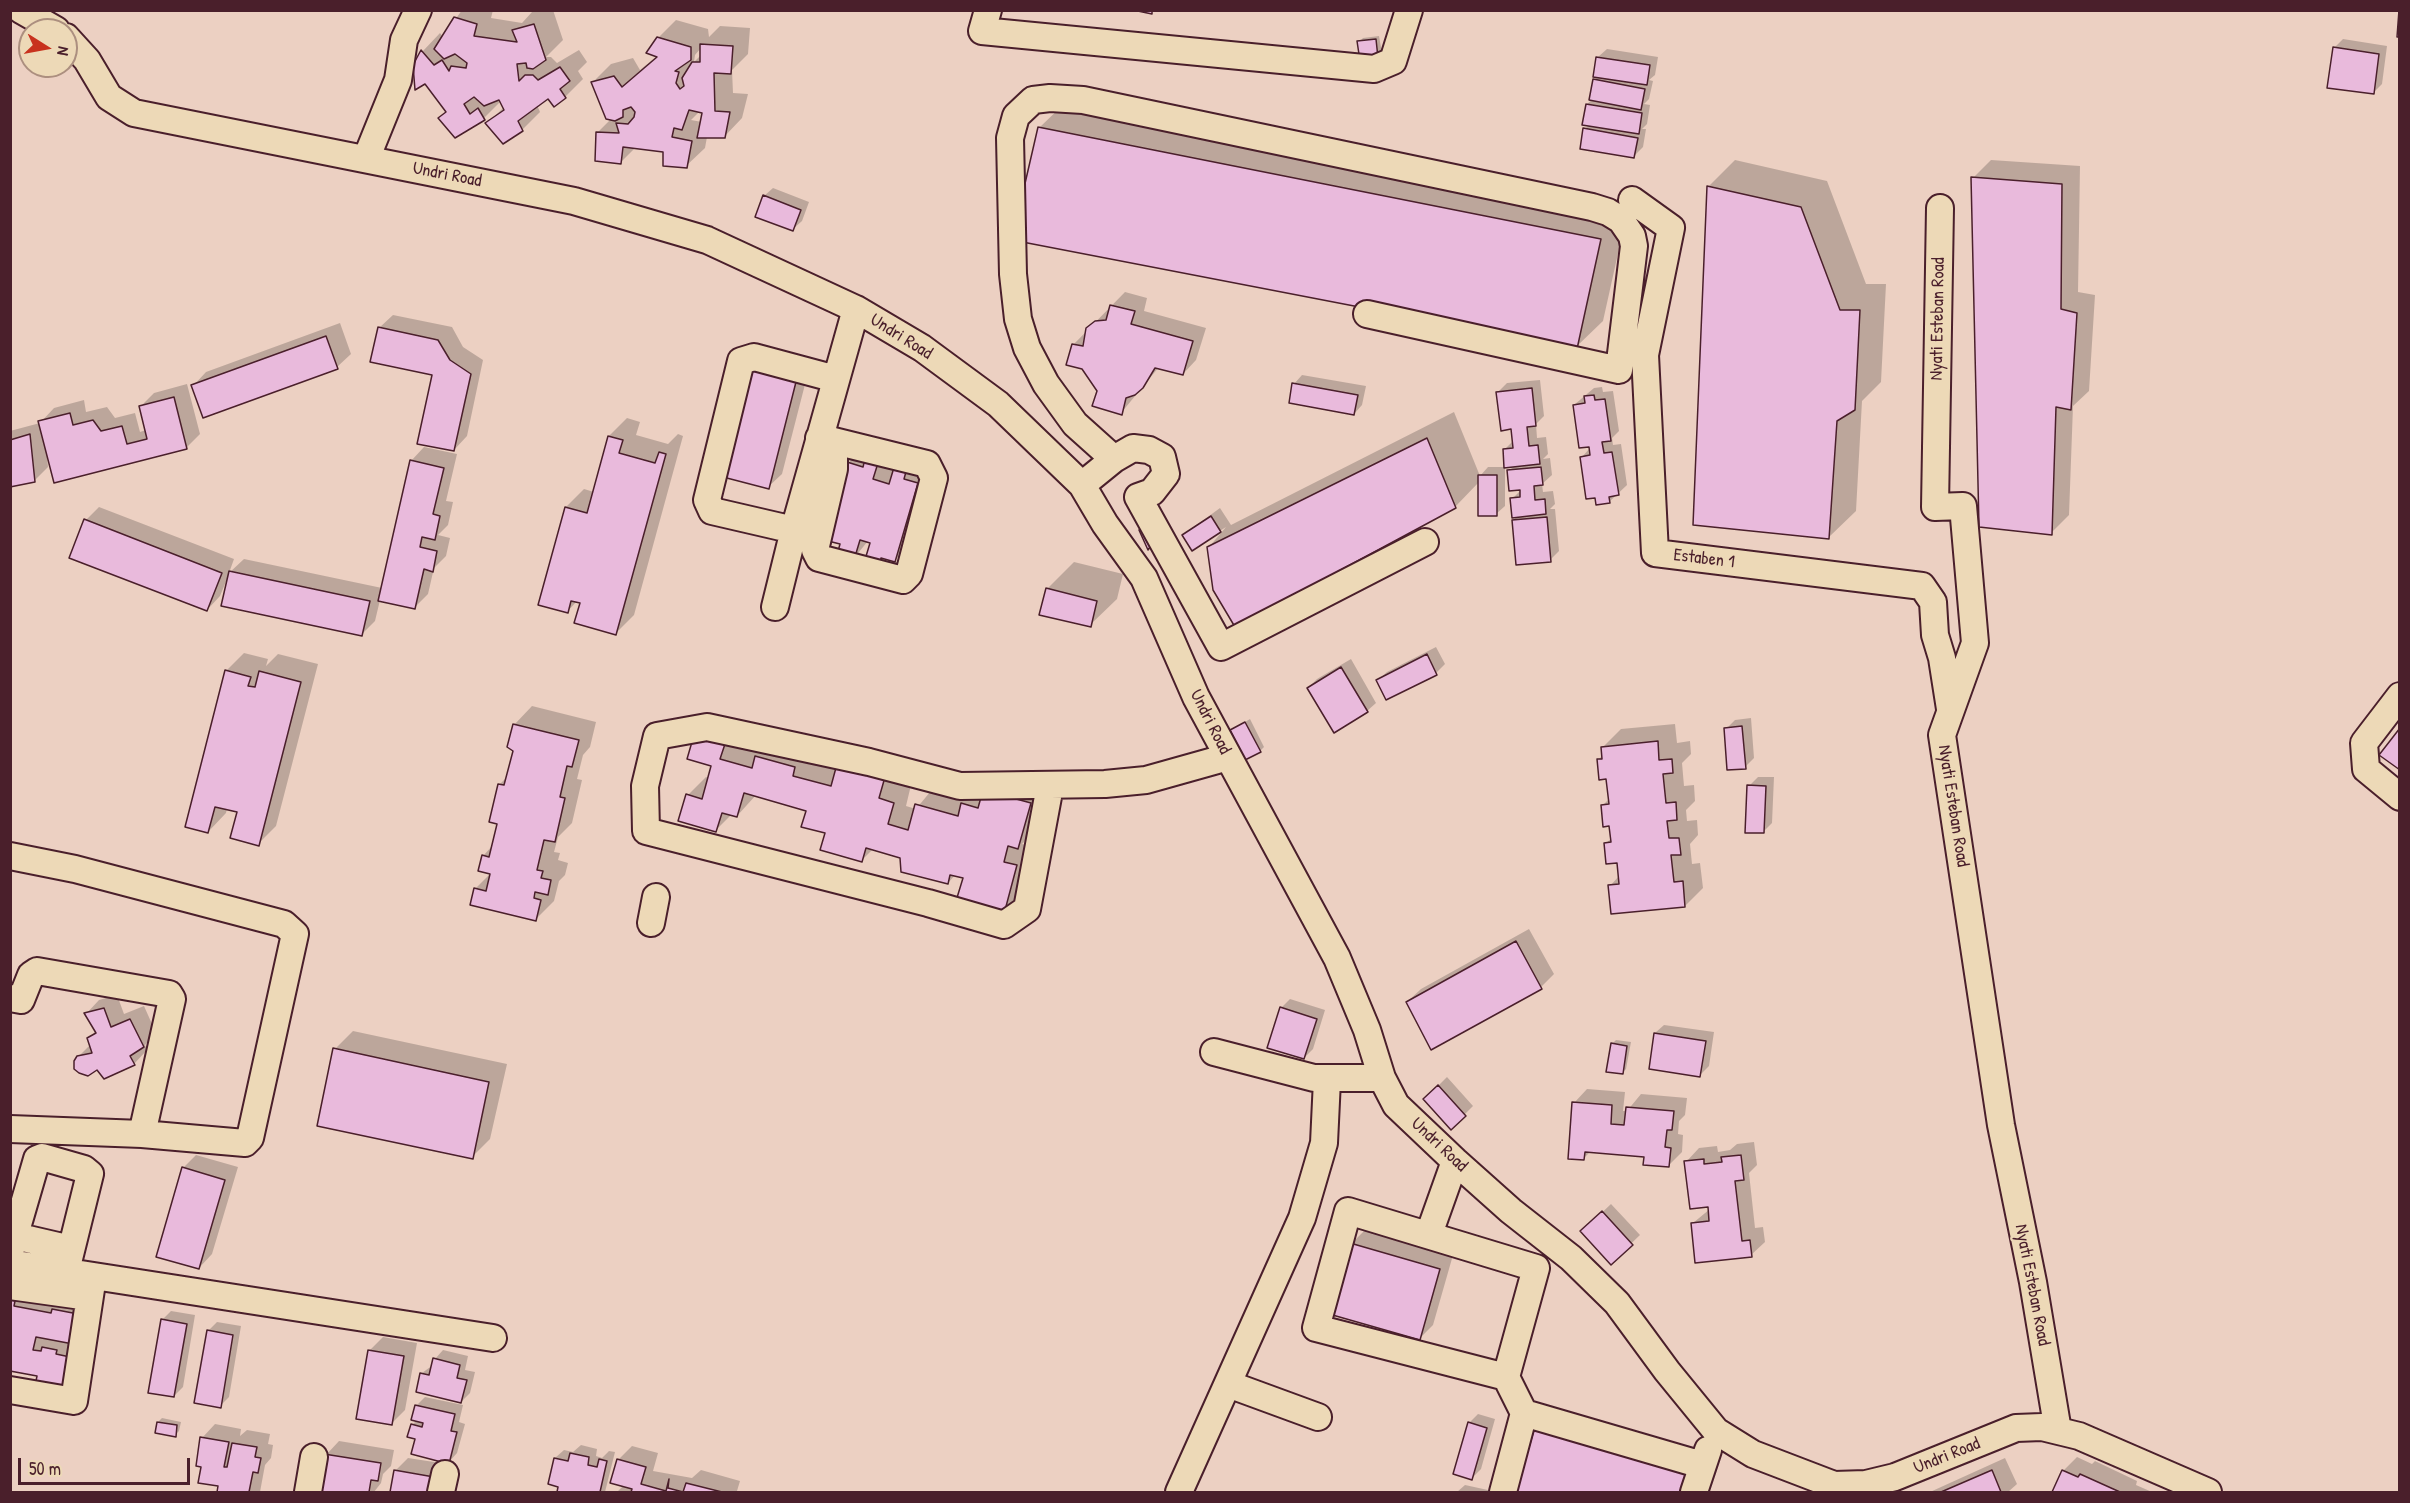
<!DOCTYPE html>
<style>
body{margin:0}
#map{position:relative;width:2410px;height:1503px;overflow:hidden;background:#ecd0c2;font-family:"Patrick Hand",sans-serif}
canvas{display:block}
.frame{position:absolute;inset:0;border:12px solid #4a1f2b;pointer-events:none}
.north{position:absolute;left:18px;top:18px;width:60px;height:60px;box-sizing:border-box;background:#edd9b7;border:2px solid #ac8f7f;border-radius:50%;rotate:101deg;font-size:16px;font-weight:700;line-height:24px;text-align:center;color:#4a1f2b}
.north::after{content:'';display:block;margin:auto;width:21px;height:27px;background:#c8321e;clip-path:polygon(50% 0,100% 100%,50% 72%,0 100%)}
.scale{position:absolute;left:18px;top:1458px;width:172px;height:27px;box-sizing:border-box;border:3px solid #4a1f2b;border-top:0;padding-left:8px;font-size:18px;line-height:21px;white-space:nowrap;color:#4a1f2b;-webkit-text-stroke:4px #edd9b7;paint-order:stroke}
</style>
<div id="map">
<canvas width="2410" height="1503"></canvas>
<div class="frame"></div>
<div class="north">N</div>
<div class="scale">50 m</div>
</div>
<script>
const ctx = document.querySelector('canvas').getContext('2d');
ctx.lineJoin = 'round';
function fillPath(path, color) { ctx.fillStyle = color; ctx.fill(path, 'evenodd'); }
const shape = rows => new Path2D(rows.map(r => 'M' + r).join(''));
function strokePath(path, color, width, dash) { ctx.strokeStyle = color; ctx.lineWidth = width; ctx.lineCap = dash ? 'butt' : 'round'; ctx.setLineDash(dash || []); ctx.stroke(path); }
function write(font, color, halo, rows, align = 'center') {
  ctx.font = font + ' "Patrick Hand",sans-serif'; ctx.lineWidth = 4.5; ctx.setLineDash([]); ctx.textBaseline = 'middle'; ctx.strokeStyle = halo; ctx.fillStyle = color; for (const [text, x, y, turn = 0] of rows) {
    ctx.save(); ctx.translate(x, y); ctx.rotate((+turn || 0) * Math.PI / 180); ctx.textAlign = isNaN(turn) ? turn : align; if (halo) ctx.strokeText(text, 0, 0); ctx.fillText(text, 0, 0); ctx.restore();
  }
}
fillPath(shape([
 [462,10,493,10,491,18,522,23,532,12,553,10,563,40,546,57,551,57,557,63,579,50,587,62,578,71,583,79,565,97,549,97,537,105,540,112,522,130,488,123,504,107,501,101,484,118,456,136,447,111,414,66,423,51,440,33,443,37],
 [676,20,708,29,709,37,720,26,750,28,748,54,732,70,733,93,748,94,742,118,724,137,707,137,705,148,686,166,665,150,636,147,621,162,598,132,611,119,593,82,611,64,633,58,640,70,657,56,658,38],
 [701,48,701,55,694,62,695,55],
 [700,111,704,111,702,122,691,120],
 [1379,36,1382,53,1378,57,1359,42,1363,38],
 [2343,39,2387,46,2382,84,2373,93,2334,48],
 [1607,49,1658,57,1655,75,1649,80,1653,81,1649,99,1644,104,1650,105,1647,124,1642,129,1646,129,1643,147,1634,156,1585,129,1589,125,1587,104,1593,99,1594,80,1599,76,1598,57],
 [1067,101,1627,213,1603,321,1576,347,1040,127],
 [1735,160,1827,181,1866,284,1886,284,1881,382,1862,401,1856,511,1829,537,1708,187],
 [1991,160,2080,166,2078,292,2095,295,2089,391,2073,406,2069,515,2051,533,1973,178],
 [773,188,809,202,802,221,793,229,764,196],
 [1125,292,1147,298,1144,311,1206,328,1196,360,1183,374,1159,367,1121,413,1098,391,1073,345],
 [393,315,452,327,463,347,483,360,467,436,454,450,434,374,379,328],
 [340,323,351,354,337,367,193,386,206,372],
 [811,361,782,474,768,487,754,363],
 [1302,375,1366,386,1362,405,1354,414,1294,384],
 [1540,380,1544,416,1536,424,1537,438,1546,437,1548,454,1543,459,1550,458,1552,475,1542,484,1543,492,1553,491,1555,504,1550,509,1555,509,1559,551,1550,560,1513,520,1518,516,1512,499,1523,488,1509,471,1514,466,1504,450,1513,441,1513,428,1498,392,1507,383],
 [187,384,200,434,186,448,47,456,48,467,34,481,10,485,10,431,40,423,54,408,84,400,86,412,107,407,115,418,135,413,140,432,146,430,140,407,154,393],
 [1602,387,1603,392,1613,391,1619,431,1612,438,1613,445,1621,444,1627,485,1609,502,1582,457,1590,448,1574,405,1594,388],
 [1454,412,1480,476,1488,467,1505,467,1505,506,1496,514,1479,482,1455,507,1209,547,1226,527,1192,549,1183,535,1220,508,1231,525],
 [627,418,640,422,636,435,668,444,678,434,683,436,634,615,616,633,581,602,577,601,567,612,539,604,566,507,584,489,594,492,609,436],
 [424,447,457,454,446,501,453,502,448,525,438,535,450,538,446,556,434,568,428,594,415,607,380,600,375,621,362,634,227,579,220,596,207,610,86,520,99,507,234,559,229,573,244,559,382,588,411,461],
 [862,449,931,469,908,547,894,561,886,558,878,566,872,542,868,541,854,558,848,463],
 [1074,562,1123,574,1117,599,1090,625,1047,589],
 [1436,647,1445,664,1436,673,1378,680,1387,672],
 [244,653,268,659,266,666,278,654,318,664,276,826,258,844,239,811,227,808,226,813,208,832,226,671],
 [1351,659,1376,703,1367,711,1308,688,1317,679],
 [532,706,596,722,590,747,583,755,577,779,582,780,572,823,558,837,554,852,560,853,558,860,568,863,565,875,559,881,554,901,536,919,475,889,491,873,483,856,493,845,499,823,500,784,508,776,514,750,514,725],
 [1751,718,1754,758,1745,767,1726,729,1735,720],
 [1250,719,1264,747,1260,751,1232,730],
 [1675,724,1677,743,1690,741,1691,754,1682,763,1684,786,1694,785,1695,801,1686,810,1687,821,1697,820,1698,835,1690,844,1692,864,1700,863,1703,888,1685,906,1610,886,1619,876,1618,861,1606,843,1612,838,1611,825,1603,805,1610,798,1608,777,1598,760,1604,754,1603,747,1621,729],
 [695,735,911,785,906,806,916,809,935,786,987,788,1002,773,1048,785,1036,830,1022,844,1034,847,1022,894,1003,912,964,877,955,875,948,883,902,857,873,849,862,860,827,832,808,810,756,795,737,816,732,814,716,830,688,795,706,777,709,778,713,765],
 [1758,777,1774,777,1772,823,1763,832,1749,786],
 [1529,929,1554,974,1541,987,1407,1002,1421,989],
 [117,995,124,1014,144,1006,156,1033,145,1045,147,1050,134,1064,97,1068,78,1057,91,1044,89,1038,96,1031,86,1014,99,1000],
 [1290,999,1325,1010,1313,1049,1304,1058,1281,1008],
 [1664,1025,1714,1032,1709,1066,1700,1075,1655,1033],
 [353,1031,507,1064,490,1139,472,1157,335,1049],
 [1616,1040,1631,1042,1626,1069,1622,1073,1612,1044],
 [1447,1077,1473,1106,1451,1128,1425,1099],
 [1587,1089,1625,1092,1623,1111,1627,1111,1641,1094,1687,1098,1685,1115,1679,1121,1678,1134,1683,1135,1682,1152,1668,1166,1646,1156,1591,1151,1583,1159,1574,1103],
 [1754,1142,1757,1165,1749,1173,1755,1228,1763,1227,1765,1242,1751,1255,1693,1223,1710,1209,1686,1162,1699,1148,1717,1146,1718,1152,1730,1150,1737,1144],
 [196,1155,238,1167,212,1254,199,1268,183,1168],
 [1611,1204,1640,1235,1611,1263,1591,1223],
 [1365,1230,1453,1255,1433,1325,1420,1338,1351,1244],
 [10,1285,91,1301,76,1376,39,1375,10,1369],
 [171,1311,195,1315,183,1387,174,1396,162,1320],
 [217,1322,241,1326,229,1397,220,1406,208,1331],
 [383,1337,417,1343,405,1410,391,1424,369,1351],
 [443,1350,468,1356,465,1370,475,1372,470,1393,461,1402,418,1391,422,1373,433,1365,435,1359],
 [425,1397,463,1405,459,1422,465,1424,457,1453,449,1462,412,1425,417,1420,417,1405],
 [1553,1413,1711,1458,1701,1492,1517,1492,1535,1431],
 [1478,1414,1495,1419,1481,1469,1472,1478,1469,1423],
 [162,1418,181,1422,179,1431,175,1435,158,1422],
 [215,1424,241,1429,240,1436,247,1430,270,1434,268,1444,273,1445,271,1458,265,1465,260,1492,219,1492,220,1485,202,1466,202,1438],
 [339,1441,394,1450,391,1466,383,1474,381,1483,374,1492,319,1492,326,1455],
 [581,1445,597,1449,596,1456,602,1458,609,1451,615,1452,605,1492,559,1492,560,1486,555,1458,564,1450,573,1452],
 [632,1446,658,1453,653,1471,692,1478,701,1470,740,1481,737,1491,740,1492,617,1492,624,1485,618,1460],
 [2077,1457,2092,1464,2095,1461,2137,1481,2136,1485,2152,1492,2053,1492,2063,1471],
 [408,1458,447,1464,442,1492,391,1492,395,1471],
 [2005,1458,2017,1484,2008,1492,1930,1492],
 [1465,1485,1497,1492,1457,1492]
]), '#0003');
const building = shape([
 [1133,10,1152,10,1152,14,1133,10],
 [2399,10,2400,10,2400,37,2397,37,2399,10],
 [454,17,477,24,474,36,517,42,512,30,534,24,546,60,533,69,527,68,526,63,517,64,519,81,525,75,533,75,538,80,560,67,570,81,560,89,566,98,554,107,548,99,518,121,523,131,503,144,485,123,504,110,499,100,484,106,474,97,464,104,470,114,478,108,485,120,455,138,438,118,446,112,425,84,415,90,413,65,421,50,434,65,442,60,449,71,451,66,466,68,467,63,455,54,444,59,434,49,454,17],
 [657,37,691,47,691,60,675,71,679,72,676,83,680,89,684,86,682,78,692,62,700,62,700,44,733,46,731,74,714,73,715,111,730,112,725,138,697,138,702,113,689,110,682,130,674,128,672,137,692,141,687,168,663,166,663,152,623,147,621,164,595,161,596,132,619,133,616,123,628,124,634,117,635,112,631,107,623,110,623,117,615,121,606,119,591,82,614,76,622,87,657,57,646,53,657,37],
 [1376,39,1378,58,1360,61,1357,41,1376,39],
 [2333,47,2379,54,2374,94,2327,88,2333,47],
 [1596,57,1650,65,1647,85,1593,77,1596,57],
 [1593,79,1645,89,1641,110,1589,100,1593,79],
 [1586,104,1642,113,1639,134,1582,125,1586,104],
 [1038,127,1601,239,1577,349,1012,240,1038,127],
 [1583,128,1638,138,1634,158,1580,149,1583,128],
 [1971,177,2062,184,2061,309,2077,313,2071,410,2056,407,2052,535,1979,527,1971,177],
 [1707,186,1801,207,1840,310,1860,310,1855,410,1837,421,1829,539,1693,525,1707,186],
 [763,195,801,210,793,231,755,217,763,195],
 [1110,305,1135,311,1131,324,1193,341,1183,375,1155,368,1143,388,1135,395,1126,398,1122,415,1092,406,1097,391,1082,369,1066,365,1072,344,1083,346,1086,328,1095,321,1106,320,1110,305],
 [378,327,438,340,450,360,471,374,454,451,417,444,432,375,370,362,378,327],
 [326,336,338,369,203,418,191,385,326,336],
 [753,362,798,374,769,489,723,477,753,362],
 [1292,383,1358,395,1354,415,1289,403,1292,383],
 [1532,388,1536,426,1527,427,1529,446,1538,445,1540,464,1504,468,1503,449,1513,448,1511,429,1501,431,1496,392,1532,388],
 [1594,395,1595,400,1605,399,1611,441,1602,442,1604,453,1612,452,1619,495,1609,497,1610,503,1596,505,1595,498,1586,499,1580,457,1590,455,1589,447,1579,448,1573,405,1585,403,1584,396,1594,395],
 [174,397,187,449,54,483,38,421,70,413,73,425,93,420,101,431,122,426,127,444,147,439,139,406,174,397],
 [30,434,35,482,10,487,10,440,30,434],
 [608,436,623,440,619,453,655,463,659,452,666,454,616,635,574,623,580,603,571,601,568,613,538,605,565,507,587,513,608,436],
 [1427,438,1456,508,1235,627,1213,590,1207,547,1427,438],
 [865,459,878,463,873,479,889,484,895,464,907,468,904,479,918,483,895,562,881,558,879,568,864,563,870,543,860,540,854,560,837,555,840,544,824,540,847,462,863,467,865,459],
 [410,460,444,468,433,514,440,516,435,540,422,537,420,547,437,551,433,572,424,569,415,609,378,601,410,460],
 [1541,467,1543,485,1534,486,1535,500,1545,499,1546,514,1512,518,1510,498,1520,497,1520,490,1509,491,1507,470,1541,467],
 [1478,475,1497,475,1497,516,1478,516,1478,475],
 [1211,516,1221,532,1192,551,1182,535,1211,516],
 [1547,517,1551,562,1516,565,1512,520,1547,517],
 [84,519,222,573,207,611,69,558,84,519],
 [1148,526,1155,540,1148,550,1139,530,1148,526],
 [229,571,370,601,362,636,221,606,229,571],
 [1046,588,1097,601,1091,627,1039,615,1046,588],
 [1427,654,1437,675,1386,700,1376,680,1427,654],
 [1341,667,1368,712,1334,733,1307,688,1341,667],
 [225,670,251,677,248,686,255,687,259,671,301,682,259,846,230,838,237,812,215,807,208,833,185,827,225,670],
 [1245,722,1261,752,1245,760,1230,730,1245,722],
 [513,724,579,740,572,767,567,766,560,797,565,798,555,842,544,840,537,870,543,871,541,878,551,880,548,895,535,892,534,898,541,900,536,921,470,905,474,888,486,891,490,874,478,871,482,855,489,857,497,824,489,822,498,784,504,785,513,751,507,747,513,724],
 [1742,726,1746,769,1727,770,1724,728,1742,726],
 [2400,728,2400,770,2379,755,2400,728],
 [694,735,725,744,720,759,752,768,755,756,795,767,793,776,831,786,837,764,885,777,879,798,894,803,888,824,908,830,915,804,958,816,961,803,978,808,983,790,1031,803,1018,849,1008,846,1004,862,1017,865,1004,914,956,901,963,878,950,875,948,884,901,872,900,858,866,848,862,862,820,850,825,833,801,827,806,811,744,793,737,817,722,813,716,832,678,821,686,794,702,799,711,766,687,759,694,735],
 [1658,741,1659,760,1672,759,1673,773,1663,774,1666,803,1676,802,1677,820,1667,821,1669,838,1679,838,1681,855,1671,855,1674,882,1683,881,1685,907,1611,914,1608,885,1619,884,1617,863,1606,864,1604,843,1611,842,1609,826,1603,827,1601,805,1609,804,1606,779,1599,780,1597,759,1602,759,1601,747,1658,741],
 [1747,785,1766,786,1764,833,1745,833,1747,785],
 [1516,941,1542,989,1431,1050,1406,1002,1516,941],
 [1280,1007,1317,1019,1304,1059,1267,1048,1280,1007],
 [104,1008,111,1027,130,1019,144,1047,130,1056,135,1065,104,1079,97,1070,88,1076,79,1073,74,1069,74,1061,77,1056,92,1053,87,1038,96,1033,84,1013,104,1008],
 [1654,1033,1706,1041,1700,1077,1649,1069,1654,1033],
 [1611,1043,1627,1046,1623,1074,1606,1072,1611,1043],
 [333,1048,489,1082,473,1159,317,1126,333,1048],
 [1438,1085,1466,1116,1451,1130,1423,1099,1438,1085],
 [1572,1102,1612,1105,1611,1124,1624,1125,1626,1107,1674,1111,1672,1130,1667,1130,1665,1147,1671,1148,1669,1167,1643,1165,1644,1157,1585,1152,1584,1160,1568,1159,1572,1102],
 [1741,1155,1744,1180,1735,1181,1742,1241,1750,1240,1752,1257,1695,1263,1691,1223,1709,1221,1708,1207,1690,1209,1684,1161,1704,1159,1704,1164,1722,1162,1721,1157,1741,1155],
 [182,1167,225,1180,199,1269,156,1257,182,1167],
 [1602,1211,1633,1245,1611,1265,1580,1231,1602,1211],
 [1350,1243,1440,1269,1420,1340,1329,1314,1350,1243],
 [10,1300,15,1301,14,1306,51,1313,52,1309,78,1314,73,1344,36,1337,33,1350,41,1351,42,1347,57,1350,56,1354,70,1357,63,1392,35,1386,37,1376,10,1371,10,1300],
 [161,1319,187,1324,174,1397,148,1393,161,1319],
 [207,1330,233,1335,221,1408,194,1403,207,1330],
 [368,1350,404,1356,392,1425,356,1419,368,1350],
 [433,1358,460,1365,457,1378,467,1380,461,1403,416,1392,420,1373,429,1375,433,1358],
 [415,1405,455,1414,451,1431,457,1432,449,1464,411,1454,415,1439,407,1437,411,1424,422,1427,423,1423,411,1420,415,1405],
 [157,1422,177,1425,176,1437,155,1433,157,1422],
 [1468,1422,1487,1428,1472,1480,1453,1474,1468,1422],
 [1534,1430,1693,1476,1689,1492,1516,1492,1534,1430],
 [200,1437,229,1442,224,1467,227,1467,232,1443,257,1447,255,1457,261,1458,258,1473,253,1472,249,1492,217,1492,218,1486,198,1483,201,1467,196,1466,200,1437],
 [570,1453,589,1457,588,1465,597,1467,599,1459,607,1461,600,1492,557,1492,558,1487,548,1484,554,1458,568,1461,570,1453],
 [324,1454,381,1463,378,1481,371,1480,369,1492,317,1492,324,1454],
 [617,1459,646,1467,641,1484,666,1491,669,1479,668,1488,683,1492,686,1483,722,1492,631,1492,632,1489,610,1483,617,1459],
 [394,1470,434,1477,431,1492,390,1492,394,1470],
 [1992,1470,2001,1492,1941,1492,1992,1470],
 [2062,1470,2078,1477,2080,1474,2120,1492,2052,1492,2062,1470]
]);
fillPath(building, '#e9badc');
strokePath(building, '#4a1f2b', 1.5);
const street = shape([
 [21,10,56,30],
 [988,10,982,31,1374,69,1393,61,1409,10],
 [66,37,87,60,109,97,134,113,574,201,707,240,856,309,922,348,998,404,1082,485,1105,524,1144,578,1196,697,1337,958,1367,1030,1382,1078,1396,1105,1455,1161,1511,1211,1571,1258,1617,1303,1667,1371,1716,1431,1753,1454,1834,1485,1866,1484,1895,1477,2016,1428,2042,1427,2079,1436,2208,1492],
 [366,159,398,80,404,40,418,10],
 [1632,200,1671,228,1645,355,1655,553,1922,586,1933,602,1935,635,1942,658,1950,709],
 [1940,208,1935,507,1963,506,1975,643,1942,735,2001,1125,2033,1282,2058,1431],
 [819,438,834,441,834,469,815,550,819,558,903,580,909,574,934,478,927,464,834,441],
 [1114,459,1133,448,1149,450,1162,457,1166,474,1152,492,1138,497,1221,647,1425,542],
 [1082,485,1114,459,1075,424,1046,384,1027,348,1018,319,1013,274,1010,138,1016,116,1033,100,1050,98,1083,100,1592,207,1608,212,1621,220,1632,236,1634,246,1619,370,1367,314],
 [794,530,712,511,707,500,741,361,754,357,836,379],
 [775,607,794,530,856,309],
 [2400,696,2364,743,2366,769,2400,797],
 [1050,786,1027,909,1004,925,928,903,646,831,645,786,657,736,707,727,869,762,960,786,1105,784,1146,780,1228,757],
 [10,856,75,869,284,924,295,934,250,1138,245,1143,142,1134,10,1129],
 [651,923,656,897],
 [10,998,21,1000,31,975,37,971,169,994,172,999,142,1134],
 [1214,1052,1314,1078,1382,1078],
 [1429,1234,1455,1161],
 [15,1236,71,1249],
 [10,1252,37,1159,42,1157,84,1169,90,1174,66,1271],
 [10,1263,493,1338],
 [10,1286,89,1297],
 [1228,1384,1318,1417],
 [10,1390,74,1401,93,1276],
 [1524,1413,1702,1465],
 [308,1492,314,1457],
 [441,1492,445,1474],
 [1179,1492,1302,1218,1324,1143,1327,1080],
 [1503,1492,1524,1413,1506,1377,1536,1268,1348,1211,1316,1328,1506,1377],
 [1694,1492,1708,1450]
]);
strokePath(street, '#4a1f2b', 30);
strokePath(street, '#edd9b7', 26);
write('18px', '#4a1f2b', '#edd9b7', [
 ["Undri Road",447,175,11],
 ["Nyati Esteban Road",1938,319,-89],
 ["Undri Road",901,337,32],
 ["Estaben 1",1704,559,7],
 ["Undri Road",1210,722,63],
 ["Nyati Esteban Road",1953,806,81],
 ["Undri Road",1439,1145,43],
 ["Nyati Esteban Road",2032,1285,79],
 ["Undri Road",1947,1456,-22]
]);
</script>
